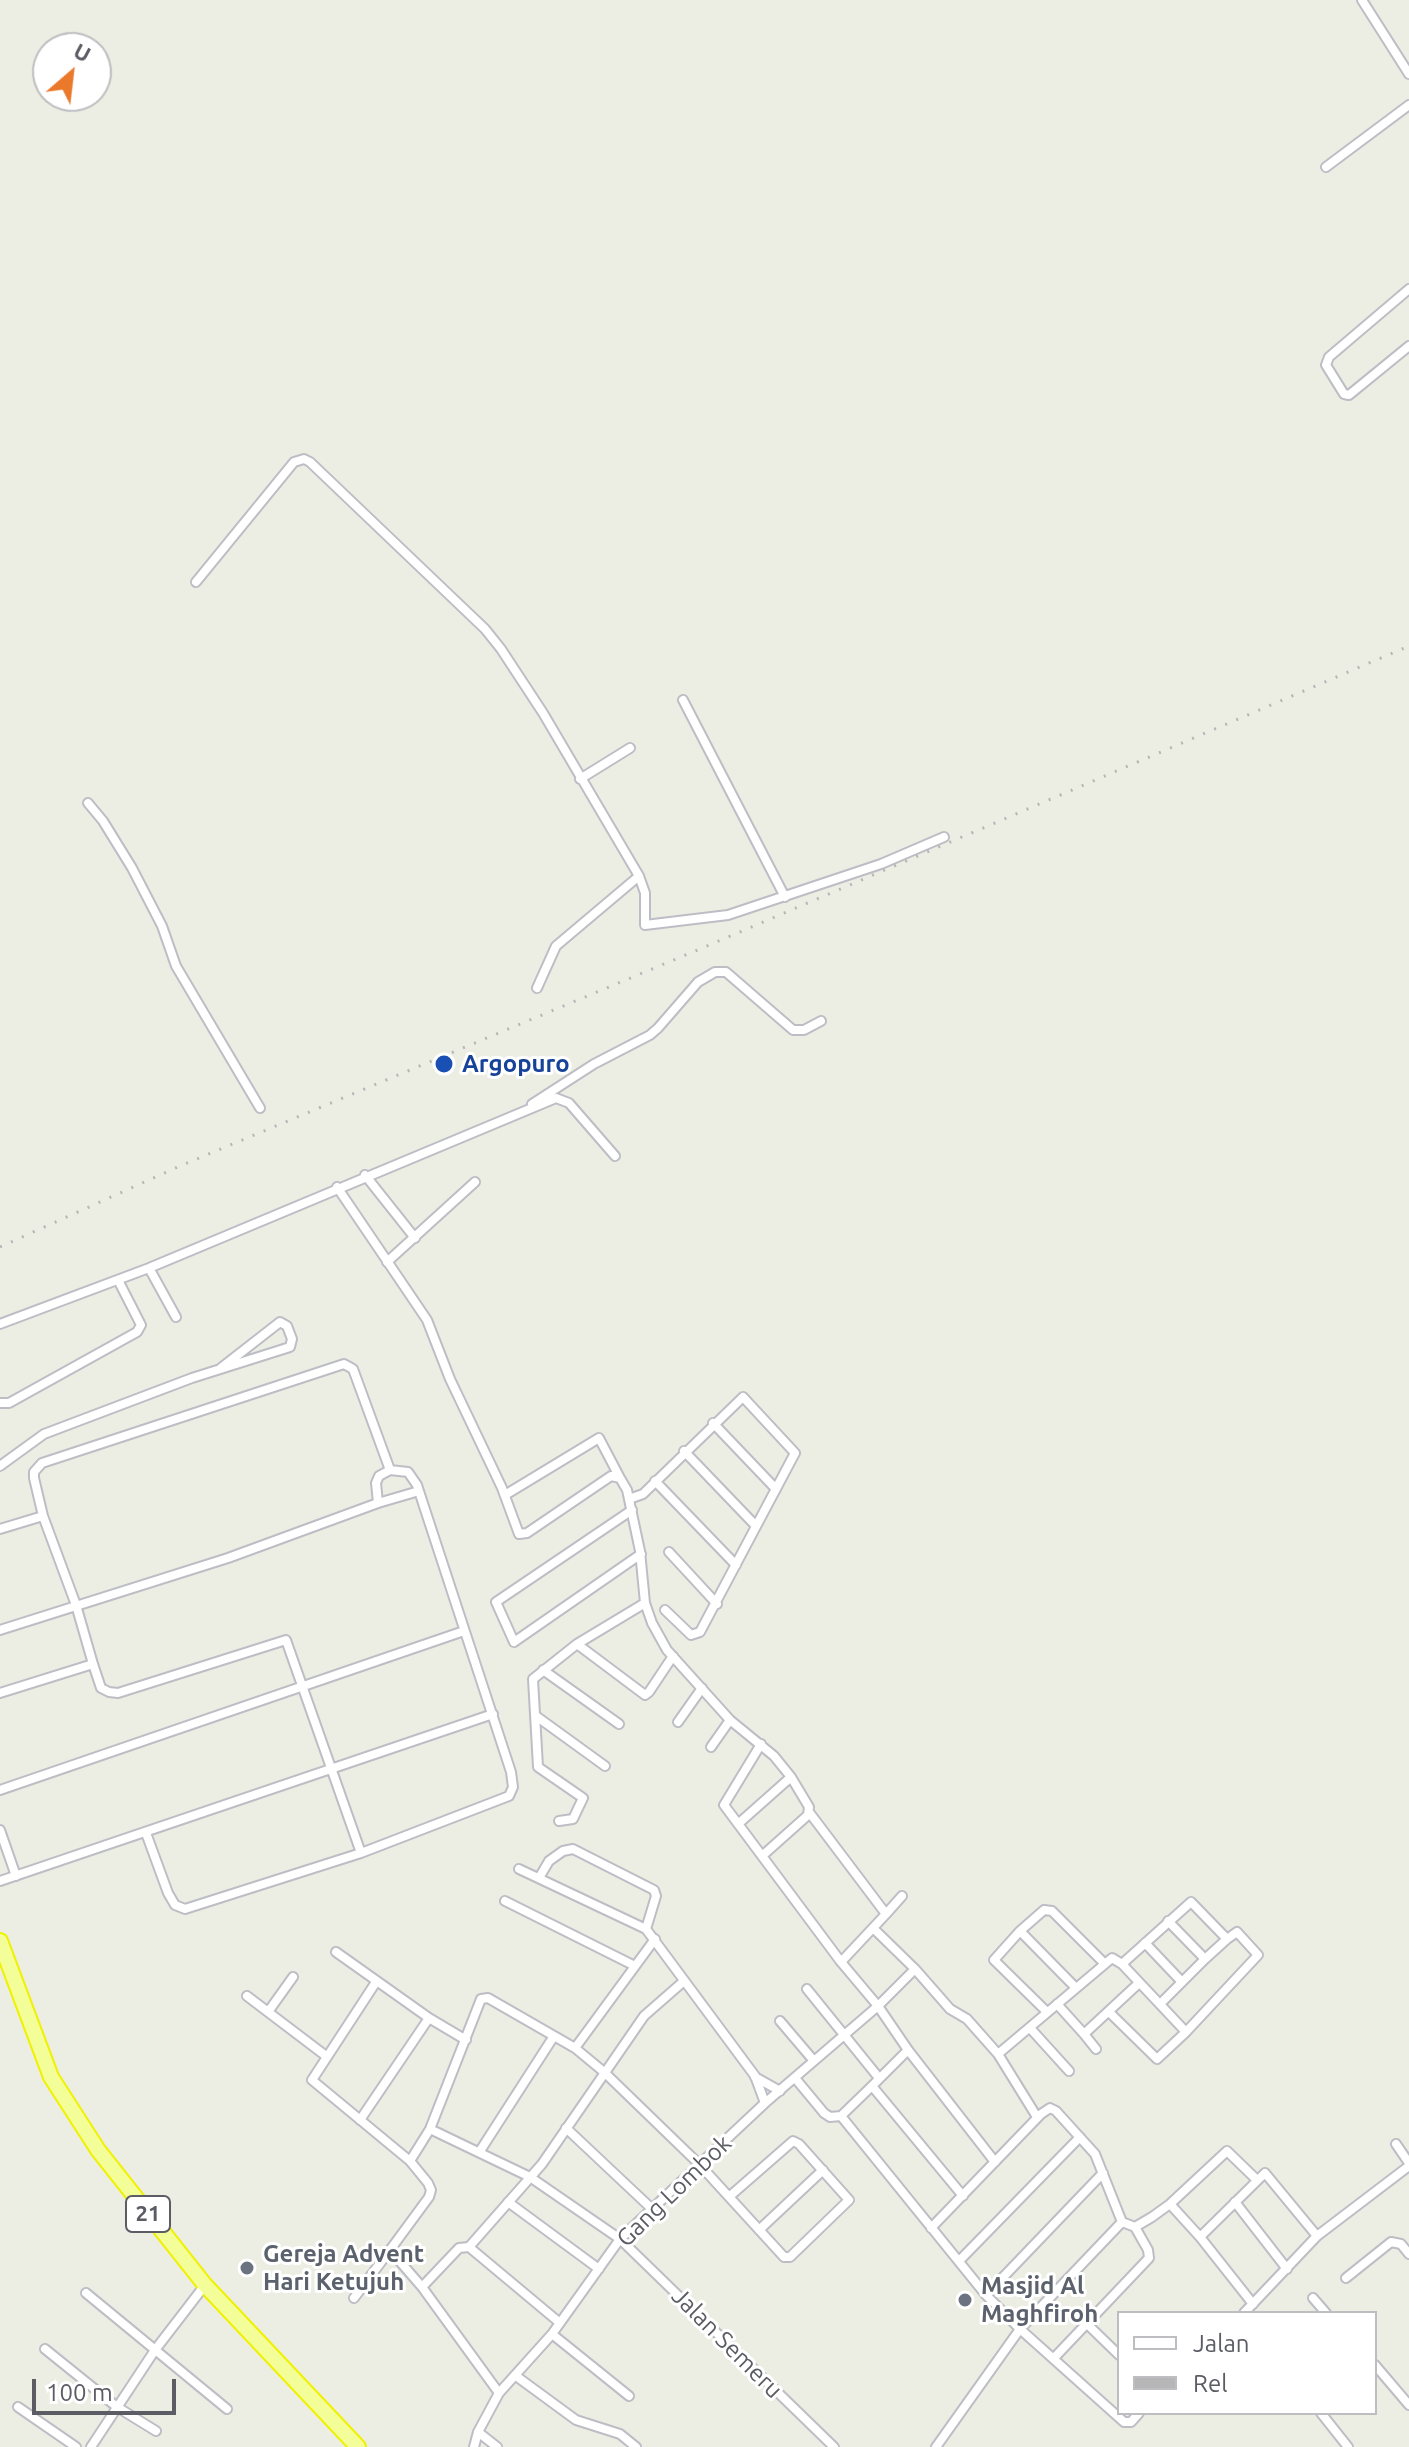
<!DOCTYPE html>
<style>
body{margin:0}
#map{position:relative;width:1409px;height:2447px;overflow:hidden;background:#edeee3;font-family:Ubuntu,sans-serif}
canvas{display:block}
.legend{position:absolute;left:1117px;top:2311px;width:260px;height:104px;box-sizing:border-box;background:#fff;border:2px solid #bdbec1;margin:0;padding:10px 14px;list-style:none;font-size:24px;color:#5b5c64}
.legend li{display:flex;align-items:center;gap:16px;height:40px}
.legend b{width:40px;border:2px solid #bdbec1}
.north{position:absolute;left:32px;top:32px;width:80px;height:80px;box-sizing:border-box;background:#fff;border:2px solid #bdbec1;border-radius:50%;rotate:28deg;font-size:22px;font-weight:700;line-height:32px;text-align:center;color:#5b5c64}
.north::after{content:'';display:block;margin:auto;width:28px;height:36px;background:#eb792c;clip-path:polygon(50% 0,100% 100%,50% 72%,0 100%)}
.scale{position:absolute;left:32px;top:2379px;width:144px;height:36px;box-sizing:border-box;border:4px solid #5b5c64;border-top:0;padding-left:10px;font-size:24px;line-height:28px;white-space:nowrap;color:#5b5c64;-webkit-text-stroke:6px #fff;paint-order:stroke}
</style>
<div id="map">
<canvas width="1409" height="2447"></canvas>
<ul class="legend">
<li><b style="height:10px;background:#fff"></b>Jalan</li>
<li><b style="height:10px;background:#b6b6b7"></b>Rel</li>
</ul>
<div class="north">U</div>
<div class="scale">100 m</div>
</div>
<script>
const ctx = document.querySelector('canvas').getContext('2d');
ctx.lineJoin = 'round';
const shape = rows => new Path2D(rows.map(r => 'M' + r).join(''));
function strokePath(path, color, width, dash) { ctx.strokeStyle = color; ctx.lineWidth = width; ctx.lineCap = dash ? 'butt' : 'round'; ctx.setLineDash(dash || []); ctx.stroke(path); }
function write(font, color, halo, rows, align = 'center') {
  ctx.font = font + ' Ubuntu,sans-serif'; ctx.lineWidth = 6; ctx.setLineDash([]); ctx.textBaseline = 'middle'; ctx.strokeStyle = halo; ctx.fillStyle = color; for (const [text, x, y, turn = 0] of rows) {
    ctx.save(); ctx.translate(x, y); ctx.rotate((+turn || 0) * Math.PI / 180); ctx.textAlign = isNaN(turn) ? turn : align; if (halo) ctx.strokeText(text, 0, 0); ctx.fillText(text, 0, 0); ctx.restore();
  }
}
const minor = shape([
 [1362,0,1409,74],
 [1326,167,1409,105],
 [1409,289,1329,357,1326,365,1344,394,1349,395,1409,346],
 [196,582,294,462,304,459,310,462,485,629,501,649,543,713,639,876,645,893,645,925,728,915,881,864,944,837],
 [683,700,785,897],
 [580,779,630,748],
 [88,803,103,821,132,868,162,926,176,966,260,1108],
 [537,988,556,946,639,876],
 [532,1104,594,1064,650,1035,658,1028,698,982,715,972,726,972,793,1030,804,1030,821,1021],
 [365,1175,415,1238],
 [337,1187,427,1320,450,1379,502,1488,519,1534,527,1533,611,1476,620,1478,627,1490,640,1551,645,1603,577,1644,533,1679,538,1767,583,1798,573,1819,559,1821],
 [387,1262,475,1182],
 [149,1268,176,1317],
 [0,1324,149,1268,556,1098,569,1103,615,1156],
 [0,1403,9,1403,137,1332,141,1325,118,1280],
 [713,1423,776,1489],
 [684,1451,756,1526],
 [0,1466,44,1434,192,1378,290,1347,292,1339,287,1326,280,1322,221,1368],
 [655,1481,736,1565],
 [505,1495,599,1438,620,1478],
 [629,1499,643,1494,743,1397,795,1453,700,1632,691,1635,665,1610],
 [632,1510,496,1602,514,1642,641,1554],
 [0,1529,43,1516],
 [669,1552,717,1604],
 [645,1603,652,1623,667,1650,730,1720,774,1756,791,1777,809,1807,808,1815,762,1856],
 [0,1630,228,1558,378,1503,419,1491],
 [577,1644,645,1695,649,1692,673,1656],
 [93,1664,76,1605,43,1516,34,1478,34,1472,42,1463,344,1364,353,1369,390,1470,379,1476,376,1483,378,1503],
 [543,1670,619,1724],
 [0,1693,93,1664,101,1688,109,1692,118,1693,286,1640,361,1853],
 [536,1716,605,1766],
 [678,1722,702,1688],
 [761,1744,724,1805,841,1962,878,2006,908,2050,872,2086],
 [711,1747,730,1720],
 [0,1790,464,1631],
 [809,1812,886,1914,841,1962],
 [738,1824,791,1777],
 [0,1830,16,1876],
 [146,1833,168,1893,175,1905,185,1909,361,1853,509,1796,513,1787,511,1772,417,1485,408,1472,390,1470],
 [519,1869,646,1929,755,2076,765,2103],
 [539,1878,549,1861,563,1851,573,1849,654,1890,656,1896,646,1929],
 [0,1881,493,1714],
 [505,1901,635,1966],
 [886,1914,902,1896],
 [874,1929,915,1969,950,2009,967,2019,998,2054,1037,2117],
 [1020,1931,1076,1988],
 [655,1939,575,2048,604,2072,699,2164,784,2257,790,2257,849,2200,799,2144,793,2141,730,2196],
 [1145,1943,1182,1982],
 [336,1952,429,2018,466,2040],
 [1205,1959,1227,1939],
 [376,1982,312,2080,410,2161,428,2183,431,2190,429,2197,390,2250,422,2287,499,2393],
 [807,1989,879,2078],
 [247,1996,326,2056],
 [1057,2004,1084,2034,1139,1983],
 [1160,2004,1205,1959,1168,1921],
 [268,2012,293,1977],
 [1047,2012,994,1960,1020,1931,1044,1910,1052,1911,1104,1963],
 [1109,2012,1157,2059,1186,2032],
 [780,2021,814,2061],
 [1030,2028,1069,2071],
 [1084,2034,1096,2049],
 [908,2050,995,2162],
 [998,2054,1112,1958,1122,1964,1186,2032,1258,1955,1237,1932,1227,1939,1191,1902,1122,1964],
 [755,2077,780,2091],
 [795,2078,824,2113,830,2117,841,2116,986,2295,1020,2329,1124,2422,1131,2422,1139,2413],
 [841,2116,872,2086,963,2196],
 [360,2120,429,2018],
 [566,2128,651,2208],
 [430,2129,530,2177,620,2239,834,2447],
 [1396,2144,1409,2163],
 [480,2151,554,2036],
 [410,2161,430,2129,481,1999,488,1998,575,2048],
 [508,2202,599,2269],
 [1235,2202,1287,2269],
 [1170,2204,1200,2237,1253,2304],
 [931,2228,1041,2114,1050,2108,1056,2111,1095,2154,1122,2222],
 [759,2230,823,2170],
 [1200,2237,1265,2173,1317,2236],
 [469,2247,542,2164,644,2016,684,1981],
 [959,2261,1080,2137],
 [1346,2278,1391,2242,1401,2244,1409,2254],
 [422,2287,459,2248,469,2247,560,2323],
 [86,2293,227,2409],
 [986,2295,1103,2173],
 [354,2298,390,2250],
 [1313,2298,1326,2313],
 [1244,2313,1317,2236,1409,2166],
 [1086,2323,1119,2355],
 [552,2334,629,2396],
 [45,2349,117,2407,156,2431],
 [1054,2358,1149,2258,1148,2250,1135,2227],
 [1375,2365,1409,2405],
 [516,2376,576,2420,620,2434,636,2447],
 [18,2407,76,2447],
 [1321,2413,1348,2447],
 [478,2432,497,2447],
 [91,2447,155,2350,205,2285],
 [474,2447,478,2432,499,2393,552,2334,620,2239,765,2103,878,2006,915,1969],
 [936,2447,1020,2329,1122,2222,1135,2227,1152,2217,1170,2204,1227,2151,1257,2180]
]);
const trunk = shape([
 [0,1941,51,2077,98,2150,205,2285,358,2447]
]);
strokePath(minor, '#bdbec5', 12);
strokePath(trunk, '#eff100', 18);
strokePath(minor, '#fff', 8);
strokePath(trunk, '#f4fe98', 14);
strokePath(shape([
 [0,1247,180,1166,700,949,1409,646]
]), '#b6b6b7', 3, [2, 10]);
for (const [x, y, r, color] of [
 [444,1064,10,"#1a4fb4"],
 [247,2268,8,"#6b7280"],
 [965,2300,8,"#6b7280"]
]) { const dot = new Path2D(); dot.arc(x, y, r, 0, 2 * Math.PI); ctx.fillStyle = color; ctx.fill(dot); strokePath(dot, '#fff', 3); }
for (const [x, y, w] of [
 [148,2214,44]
]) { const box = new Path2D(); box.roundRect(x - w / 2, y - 18, w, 36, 6); ctx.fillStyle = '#fff'; ctx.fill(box); strokePath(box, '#5b5c64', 2); }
write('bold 22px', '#5b5c64', null, [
 ["21",148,2214]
]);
write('bold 24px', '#164399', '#fff', [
 ["Argopuro",462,1064]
], 'left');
write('24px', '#5b5c64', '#fff', [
 ["Gang Lombok",674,2191,-44],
 ["Jalan Semeru",727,2343,45]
]);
write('bold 24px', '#5b616d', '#fff', [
 ["Gereja Advent",263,2254],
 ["Hari Ketujuh",263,2282],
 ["Masjid Al",981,2286],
 ["Maghfiroh",981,2314]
], 'left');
</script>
